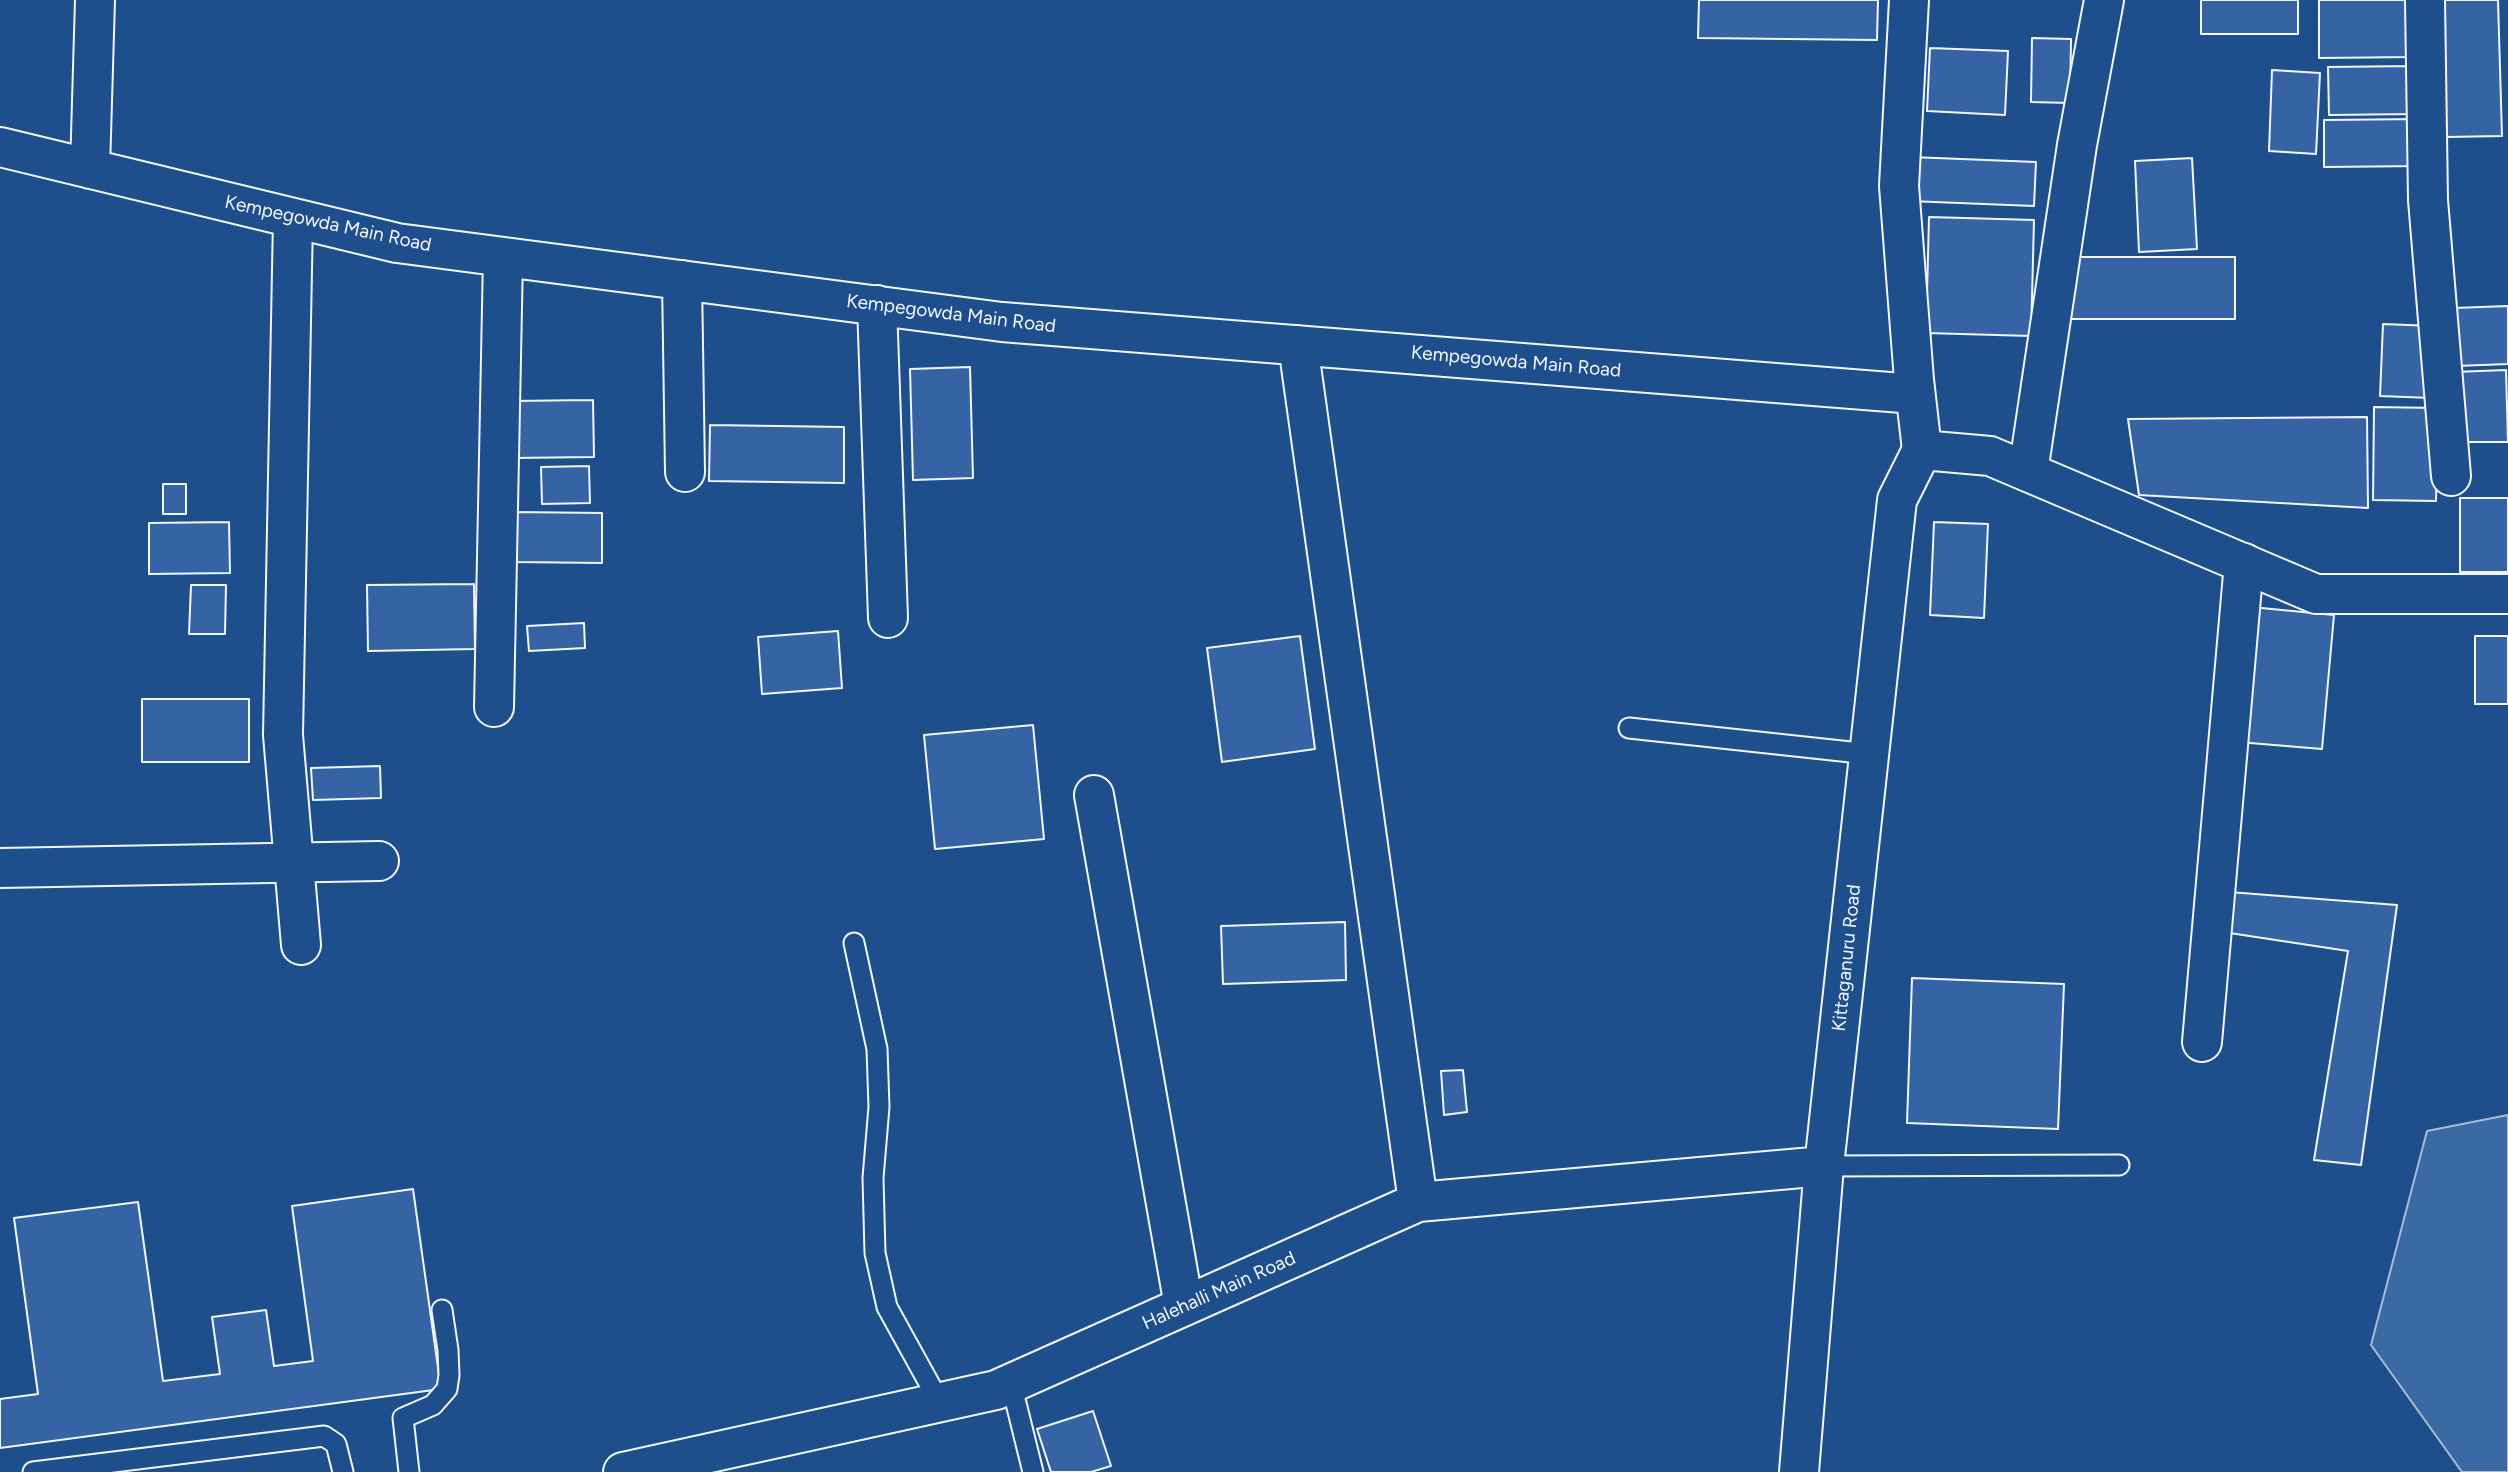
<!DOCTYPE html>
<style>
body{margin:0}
canvas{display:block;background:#1f4e8c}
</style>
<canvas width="2508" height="1472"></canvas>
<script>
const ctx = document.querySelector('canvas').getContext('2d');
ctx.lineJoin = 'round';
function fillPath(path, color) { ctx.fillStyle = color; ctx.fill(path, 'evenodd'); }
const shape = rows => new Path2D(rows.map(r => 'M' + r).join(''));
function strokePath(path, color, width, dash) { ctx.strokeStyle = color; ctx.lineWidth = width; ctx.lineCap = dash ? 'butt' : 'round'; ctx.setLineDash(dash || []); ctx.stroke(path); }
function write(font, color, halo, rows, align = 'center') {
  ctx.font = font + ' Figtree,sans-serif'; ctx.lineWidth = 5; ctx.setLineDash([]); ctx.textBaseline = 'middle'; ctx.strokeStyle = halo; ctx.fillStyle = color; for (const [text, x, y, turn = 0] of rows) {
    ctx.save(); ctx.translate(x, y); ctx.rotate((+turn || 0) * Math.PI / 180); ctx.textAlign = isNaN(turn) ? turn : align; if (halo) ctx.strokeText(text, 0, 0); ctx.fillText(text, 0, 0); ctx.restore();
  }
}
const water = shape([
 [2508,1115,2508,1472,2462,1472,2371,1345,2427,1131,2508,1115]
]);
fillPath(water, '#3b69a3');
strokePath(water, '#a8bbd7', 2);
const building = shape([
 [1699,0,1878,0,1877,40,1698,38,1699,0],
 [2201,0,2298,0,2298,34,2201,34,2201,0],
 [2319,0,2413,0,2413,57,2319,58,2319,0],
 [2443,0,2498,0,2502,136,2446,137,2443,0],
 [2032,38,2071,39,2070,103,2031,102,2032,38],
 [1930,48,2008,51,2005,115,1927,111,1930,48],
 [2413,66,2414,114,2329,115,2328,67,2413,66],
 [2272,70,2320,73,2316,154,2269,151,2272,70],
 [2422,119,2422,166,2324,167,2324,120,2422,119],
 [1911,157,2036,162,2034,206,1909,201,1911,157],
 [2192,158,2197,249,2139,252,2135,161,2192,158],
 [1929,217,2034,220,2031,336,1926,333,1929,217],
 [2062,257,2235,257,2235,319,2062,319,2062,257],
 [2508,306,2508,364,2456,366,2454,308,2508,306],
 [2383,324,2433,326,2431,398,2380,396,2383,324],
 [970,367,973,478,913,480,910,369,970,367],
 [2506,370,2508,442,2455,442,2454,372,2506,370],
 [593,400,594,457,511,458,511,401,593,400],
 [2374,407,2438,408,2436,501,2373,500,2374,407],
 [2367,417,2368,508,2139,495,2128,419,2367,417],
 [710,425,844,427,844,483,709,481,710,425],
 [589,466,590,503,542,504,541,467,589,466],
 [163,484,186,484,186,514,163,514,163,484],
 [2460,498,2508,498,2508,572,2460,572,2460,498],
 [514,512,602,513,602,563,514,562,514,512],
 [229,522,230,573,149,574,149,523,229,522],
 [1934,522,1988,524,1984,618,1930,615,1934,522],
 [474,584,475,649,368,651,367,585,474,584],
 [191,585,226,585,225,634,189,634,191,585],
 [2251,607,2334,615,2322,749,2238,742,2251,607],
 [584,623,585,648,529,651,527,626,584,623],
 [838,631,842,688,762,694,758,637,838,631],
 [1300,636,1315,749,1222,762,1207,648,1300,636],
 [2475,636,2508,636,2508,704,2475,704,2475,636],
 [142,699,249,699,249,762,142,762,142,699],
 [1033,725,1044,839,935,849,924,735,1033,725],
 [380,766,381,798,313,800,311,768,380,766],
 [2229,892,2397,905,2361,1165,2314,1160,2348,951,2223,932,2229,892],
 [1345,922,1346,980,1223,984,1221,926,1345,922],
 [1912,978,2064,984,2058,1129,1907,1123,1912,978],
 [1463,1070,1467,1112,1444,1115,1441,1071,1463,1070],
 [413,1189,441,1389,0,1448,0,1399,38,1394,14,1218,138,1202,163,1381,220,1374,212,1317,266,1310,274,1366,313,1361,292,1206,413,1189],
 [1093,1411,1111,1466,1091,1472,1051,1472,1037,1429,1093,1411]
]);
fillPath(building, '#3563a3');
strokePath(building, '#f2f6ff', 2);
const service = shape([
 [1629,728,1869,754],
 [854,943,877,1049,879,1107,873,1178,875,1253,887,1307,940,1403],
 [1824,1166,2119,1165],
 [1011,1383,1033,1472],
 [33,1472,324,1436,336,1444,343,1472],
 [409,1472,403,1418,433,1405,447,1389,449,1375,448,1350,442,1310]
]);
const minor = shape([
 [2425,0,2428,200,2451,476],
 [0,147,397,243,1002,322,1915,394],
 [90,169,95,0],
 [293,218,283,735,301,945],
 [682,280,685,472],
 [877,305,888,618],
 [1298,345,1418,1202],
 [2028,472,2077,145,2104,0],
 [494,707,503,257],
 [1094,795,1184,1306],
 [0,868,379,861],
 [2202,1042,2244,563]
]);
const tertiary = shape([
 [1909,0,1899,186,1914,380,1922,450,1990,456,2316,594,2508,594],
 [1799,1472,1824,1166]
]);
const secondary = shape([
 [623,1472,996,1390,1418,1202,1824,1166,1897,500,1922,450]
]);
strokePath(service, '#f2f6ff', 23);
strokePath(minor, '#f2f6ff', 42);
strokePath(tertiary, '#f2f6ff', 42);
strokePath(secondary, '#f2f6ff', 42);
strokePath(service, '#1f4e8c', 19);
strokePath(minor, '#1f4e8c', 38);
strokePath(tertiary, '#1f4e8c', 38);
strokePath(secondary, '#1f4e8c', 38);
write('19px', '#f2f6ff', '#1f4e8c', [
 ["Kempegowda Main Road",328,224,12],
 ["Kempegowda Main Road",951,314,7],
 ["Kempegowda Main Road",1516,362,5],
 ["Kittaganuru Road",1847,958,-84],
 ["Halehalli Main Road",1219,1291,-24]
]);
</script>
